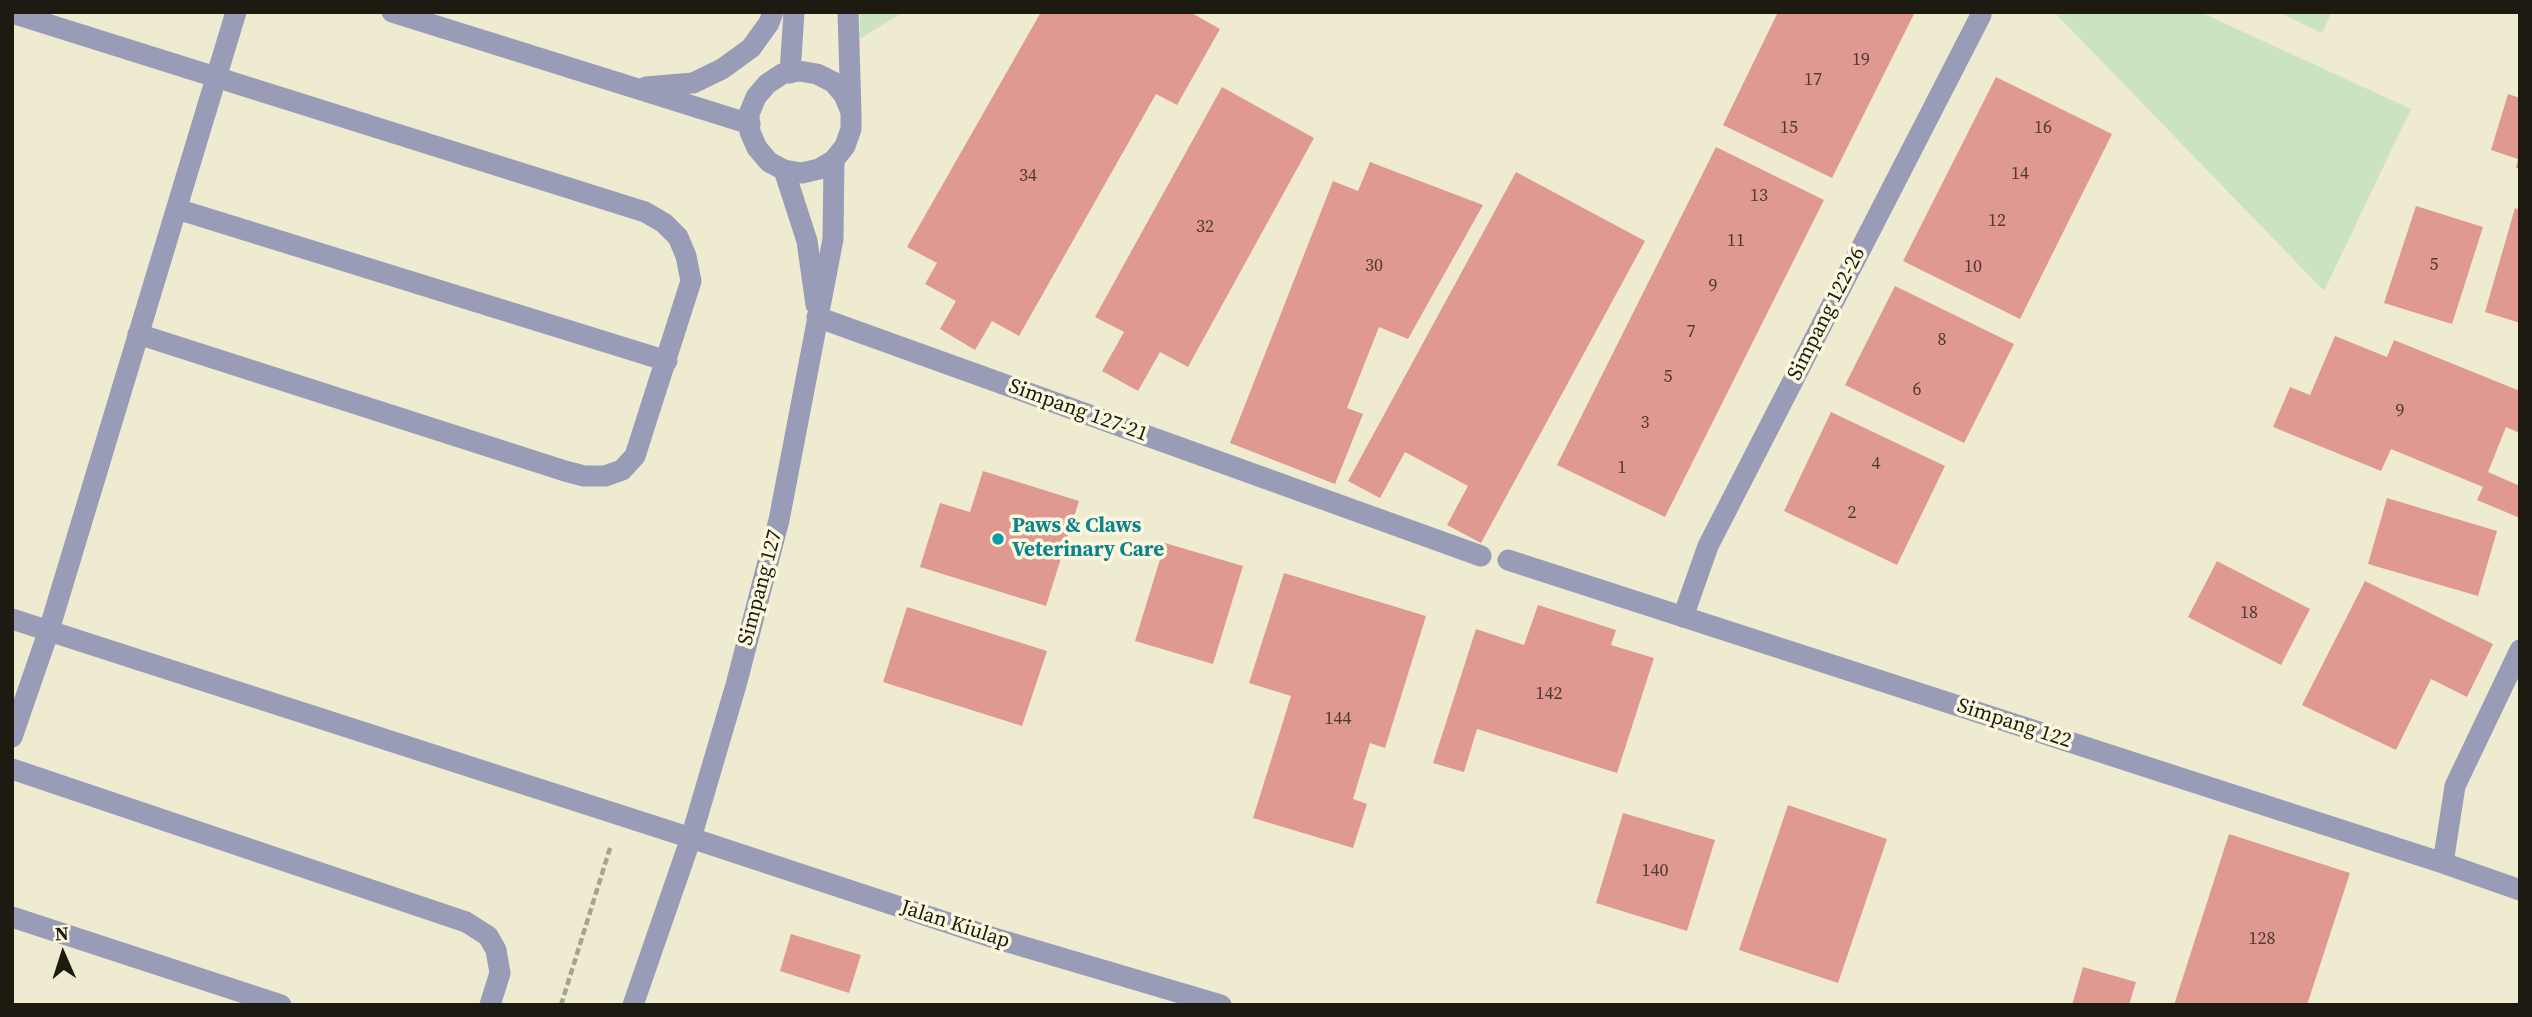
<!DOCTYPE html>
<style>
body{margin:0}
#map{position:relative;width:2532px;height:1017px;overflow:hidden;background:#efebd1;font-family:"Source Serif 4",serif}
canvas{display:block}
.frame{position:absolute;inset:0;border:14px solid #1c1a11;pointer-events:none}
.north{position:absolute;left:28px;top:919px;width:70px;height:70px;-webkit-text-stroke:5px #fcf8de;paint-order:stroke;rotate:357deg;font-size:19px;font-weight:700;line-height:28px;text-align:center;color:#1c1a11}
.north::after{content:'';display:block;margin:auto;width:24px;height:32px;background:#1c1a11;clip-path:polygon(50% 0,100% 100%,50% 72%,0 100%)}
</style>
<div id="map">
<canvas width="2532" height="1017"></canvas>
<div class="frame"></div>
<div class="north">N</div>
</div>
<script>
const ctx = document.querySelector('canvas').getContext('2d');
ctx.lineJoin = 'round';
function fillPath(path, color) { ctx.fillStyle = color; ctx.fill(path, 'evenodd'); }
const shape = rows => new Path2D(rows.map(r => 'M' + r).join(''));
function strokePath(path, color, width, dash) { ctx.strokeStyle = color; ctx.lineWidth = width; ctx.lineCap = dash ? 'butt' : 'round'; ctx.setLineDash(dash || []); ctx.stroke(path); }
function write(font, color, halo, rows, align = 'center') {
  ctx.font = font + ' "Source Serif 4",serif'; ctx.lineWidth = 7; ctx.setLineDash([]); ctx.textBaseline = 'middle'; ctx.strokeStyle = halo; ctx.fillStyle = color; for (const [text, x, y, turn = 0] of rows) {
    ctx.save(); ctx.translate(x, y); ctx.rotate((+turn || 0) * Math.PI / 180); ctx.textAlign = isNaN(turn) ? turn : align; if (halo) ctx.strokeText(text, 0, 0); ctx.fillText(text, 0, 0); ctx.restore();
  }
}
fillPath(shape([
 [860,12,904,12,859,39],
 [2054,12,2200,12,2411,109,2324,291],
 [2278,12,2332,12,2322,33]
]), '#cce3bf');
fillPath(shape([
 [1041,12,1190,12,1220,29,1177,105,1156,94,1019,336,992,321,975,350,940,329,956,301,925,284,937,263,907,247],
 [1778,12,1915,12,1832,178,1723,125],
 [1996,77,2112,134,2020,319,1903,261],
 [1222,87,1314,138,1188,367,1160,352,1138,391,1102,371,1124,332,1095,317],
 [2508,94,2520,98,2520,169,2516,168,2518,159,2491,150],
 [1716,147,1824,200,1665,517,1557,465],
 [1370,162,1483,205,1408,339,1379,327,1347,408,1363,414,1335,484,1230,443,1333,181,1358,191],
 [1516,172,1645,241,1481,543,1447,525,1468,486,1405,452,1380,498,1348,481],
 [2416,206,2483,227,2452,324,2384,303],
 [2515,208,2520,210,2520,323,2485,312],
 [1895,286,2014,344,1964,443,1845,385],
 [2335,336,2387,357,2394,340,2520,391,2520,433,2506,427,2488,472,2520,486,2520,518,2477,500,2483,487,2391,449,2381,471,2273,427,2290,387,2310,395],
 [1831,412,1945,466,1897,565,1784,511],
 [983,471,1079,501,1046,606,920,567,940,503,970,512],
 [2387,498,2497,531,2478,596,2368,564],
 [1165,543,1243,566,1213,664,1135,641],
 [2217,561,2310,609,2281,665,2188,617],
 [1284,573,1426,616,1385,748,1370,743,1353,799,1367,804,1353,848,1253,818,1291,696,1249,683],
 [2365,581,2493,644,2467,697,2431,679,2396,750,2302,705],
 [1538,605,1616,630,1611,645,1654,658,1617,773,1477,729,1464,772,1433,763,1476,629,1524,645],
 [907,607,1047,651,1022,726,883,682],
 [1788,805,1887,839,1838,983,1739,950],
 [1623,813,1715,840,1687,931,1596,903],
 [2229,834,2350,873,2307,1005,2174,1005],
 [791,934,861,955,849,993,780,971],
 [2083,967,2136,982,2129,1005,2072,1005]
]), '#e09991');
strokePath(shape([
 [561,1005,611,845]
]), '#a6a38f', 4.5, [7, 3.5]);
strokePath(shape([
 [12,13,645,212,664,223,678,237,686,256,691,281,635,456,622,470,605,476,584,476,565,471,138,334],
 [177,209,667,361],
 [12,619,691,838],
 [12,737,49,630,236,12],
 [12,769,466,922,488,936,496,950,500,973,490,1005],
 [12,917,281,1005]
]), '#989cb6', 21);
strokePath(shape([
 [392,12,750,124],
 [848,12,851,112,851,129,845,146,834,160,819,169,802,173,784,170,769,162,757,148,750,132,749,114,756,97,767,84,782,74,799,71,817,74,833,82,844,95,851,112],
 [790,73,794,12],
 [646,87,693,83,722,69,751,48,769,23,773,12],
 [784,170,807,241,816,305],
 [817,317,1481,556],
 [1508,560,2443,863,2520,890],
 [1683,617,1708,546,1981,15],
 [691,838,991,937,1221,1005],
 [2443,863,2455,786,2520,650],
 [633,1005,691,838,736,685,779,520,833,239,834,160]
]), '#989cb6', 21);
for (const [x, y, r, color] of [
 [998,539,7,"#0f9aa8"]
]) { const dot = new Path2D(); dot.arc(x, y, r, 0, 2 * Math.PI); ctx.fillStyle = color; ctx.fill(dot); strokePath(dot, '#fcf8de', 2.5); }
write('18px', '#4d3a31', null, [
 ["19",1861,60],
 ["17",1813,80],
 ["15",1789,128],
 ["16",2043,128],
 ["14",2020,174],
 ["34",1028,176],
 ["13",1759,196],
 ["12",1997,221],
 ["32",1205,227],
 ["11",1736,241],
 ["5",2434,265],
 ["30",1374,266],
 ["10",1973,267],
 ["9",1713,286],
 ["7",1691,332],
 ["8",1942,340],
 ["5",1668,377],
 ["6",1917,390],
 ["9",2400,411],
 ["3",1645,423],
 ["4",1876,464],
 ["1",1622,468],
 ["2",1852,513],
 ["18",2249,613],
 ["142",1549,694],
 ["144",1338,719],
 ["140",1655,871],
 ["128",2262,939]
]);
write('21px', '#1c1a11', '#fcf8de', [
 ["Simpang 122-26",1827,314,-63],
 ["Simpang 127-21",1078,411,20],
 ["Simpang 127",761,588,-75],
 ["Simpang 122",2014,724,18],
 ["Jalan Kiulap",955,925,18]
]);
write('bold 21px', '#0d838f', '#fcf8de', [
 ["Paws & Claws",1012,527],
 ["Veterinary Care",1012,551]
], 'left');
</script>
